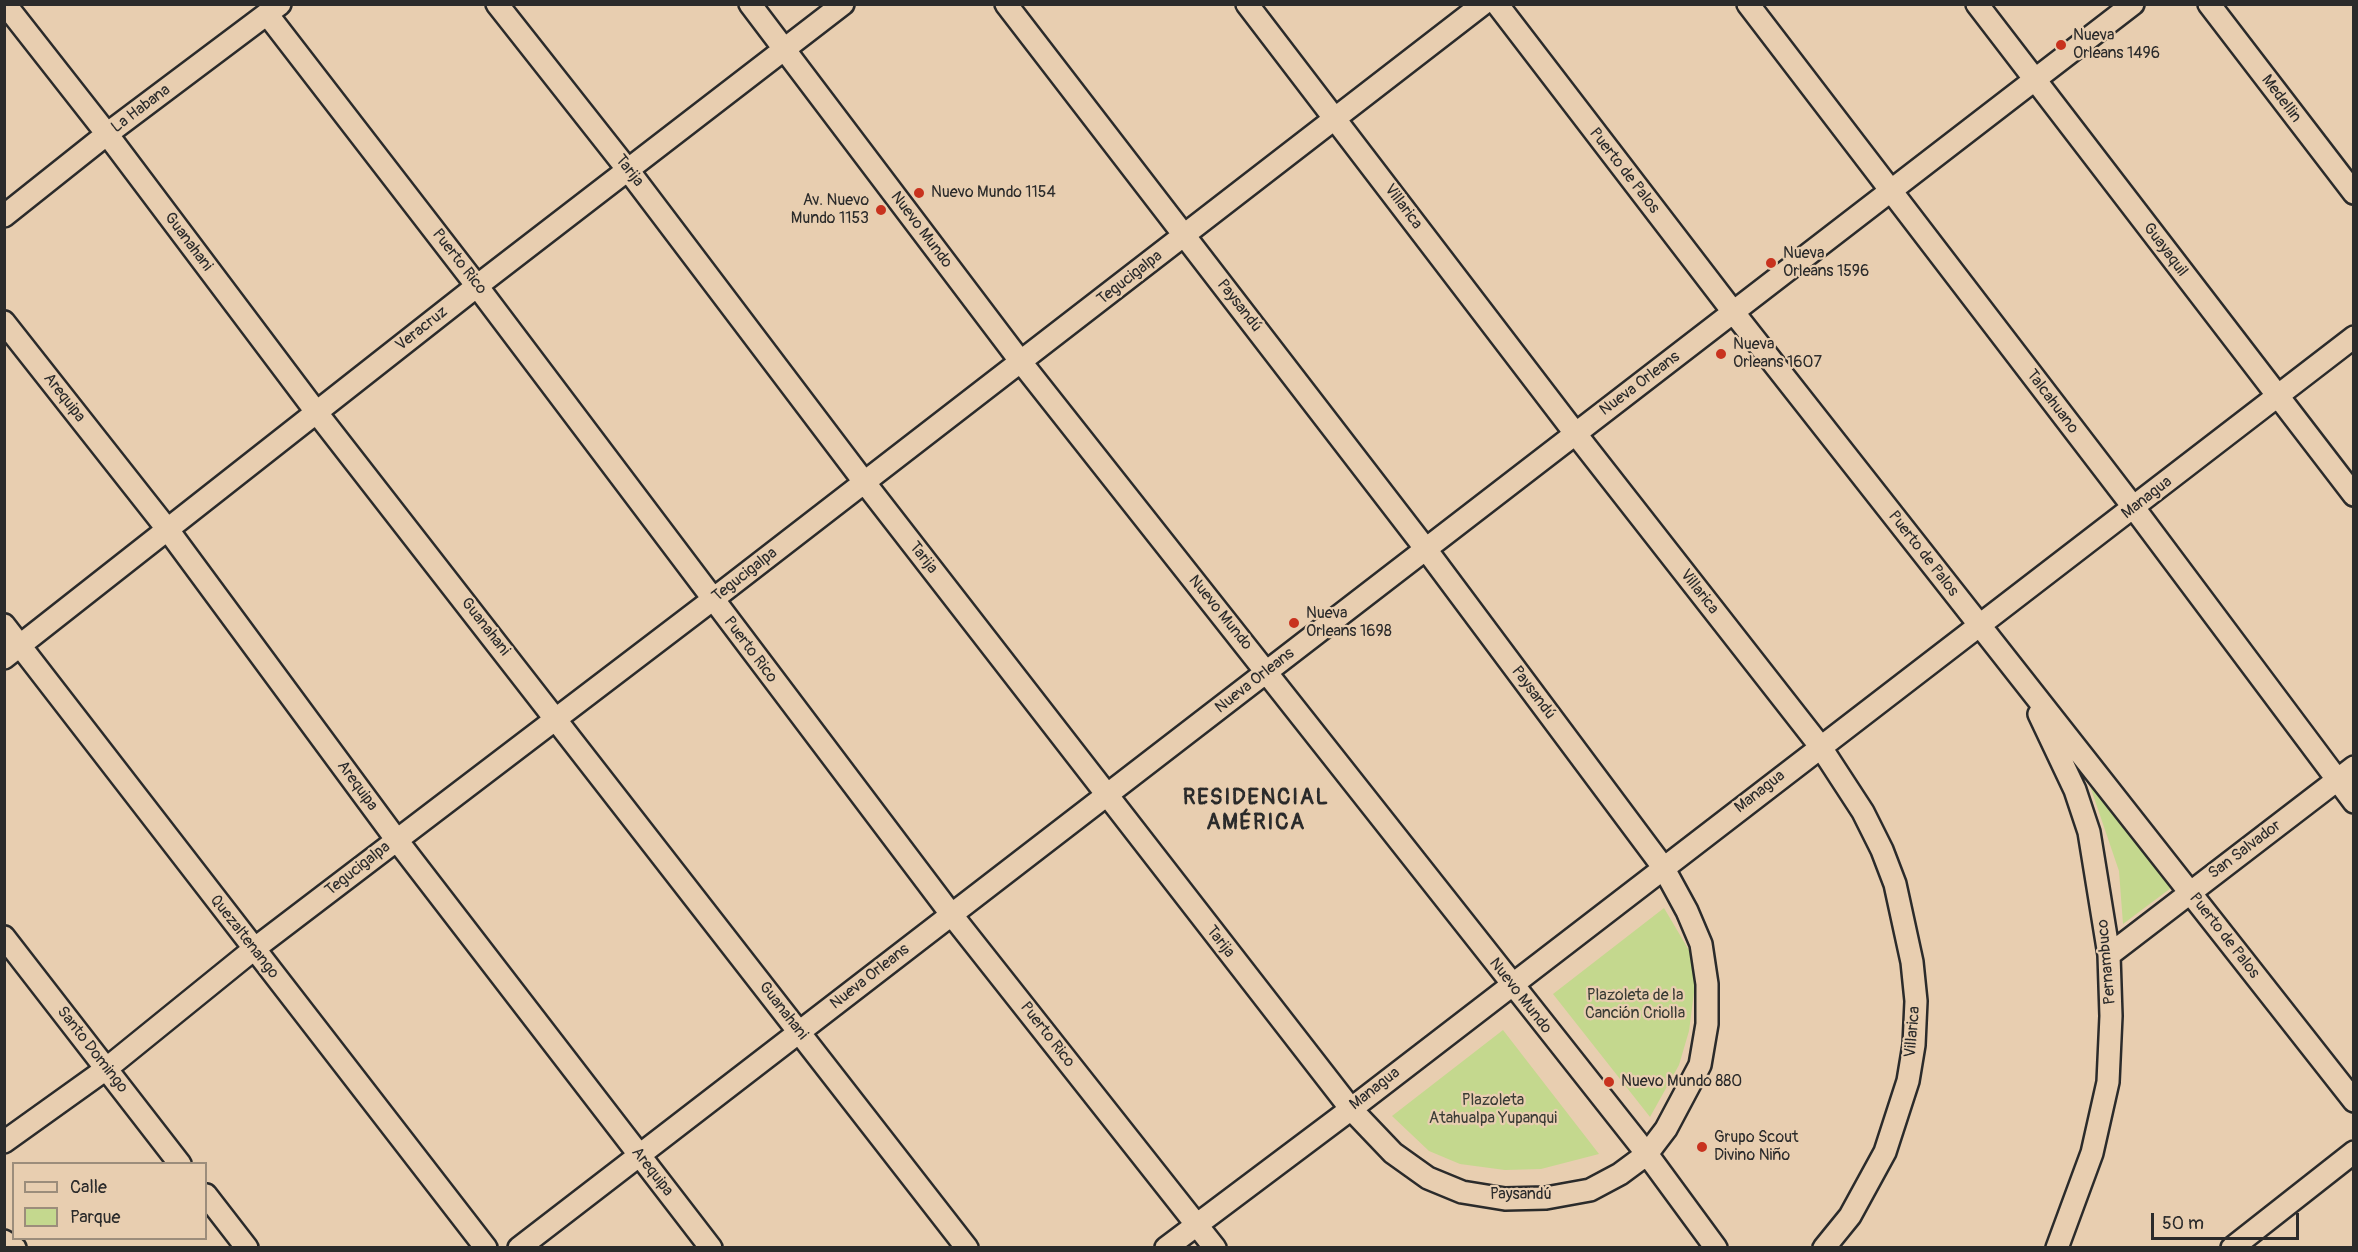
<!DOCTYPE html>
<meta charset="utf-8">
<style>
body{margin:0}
#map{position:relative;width:2358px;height:1252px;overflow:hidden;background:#e8ceb0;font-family:Pangolin,sans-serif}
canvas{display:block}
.frame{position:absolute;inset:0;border:6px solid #2b2b2b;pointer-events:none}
.legend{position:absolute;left:12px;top:1162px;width:195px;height:78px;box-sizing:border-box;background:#e8ceb0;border:2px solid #9c8d7b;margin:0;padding:8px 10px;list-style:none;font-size:18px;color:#2b2b2b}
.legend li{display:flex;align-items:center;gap:12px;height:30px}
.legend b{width:30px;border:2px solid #9c8d7b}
.scale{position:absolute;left:2151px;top:1213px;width:148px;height:27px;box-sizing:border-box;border:3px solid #2b2b2b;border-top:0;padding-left:8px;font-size:18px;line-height:21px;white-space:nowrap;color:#2b2b2b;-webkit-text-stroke:4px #e8ceb0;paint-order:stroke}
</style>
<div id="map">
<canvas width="2358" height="1252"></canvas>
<div class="frame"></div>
<ul class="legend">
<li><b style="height:8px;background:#e8ceb0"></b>Calle</li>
<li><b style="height:16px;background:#c4d88e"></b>Parque</li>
</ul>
<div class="scale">50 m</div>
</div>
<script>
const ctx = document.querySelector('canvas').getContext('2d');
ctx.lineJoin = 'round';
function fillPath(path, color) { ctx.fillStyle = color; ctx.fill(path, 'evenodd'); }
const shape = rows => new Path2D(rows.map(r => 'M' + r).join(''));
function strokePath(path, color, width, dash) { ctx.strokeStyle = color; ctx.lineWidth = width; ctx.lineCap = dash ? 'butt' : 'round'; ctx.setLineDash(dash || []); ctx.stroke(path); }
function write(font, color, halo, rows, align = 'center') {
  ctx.font = font + ' Pangolin,sans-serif'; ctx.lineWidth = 4.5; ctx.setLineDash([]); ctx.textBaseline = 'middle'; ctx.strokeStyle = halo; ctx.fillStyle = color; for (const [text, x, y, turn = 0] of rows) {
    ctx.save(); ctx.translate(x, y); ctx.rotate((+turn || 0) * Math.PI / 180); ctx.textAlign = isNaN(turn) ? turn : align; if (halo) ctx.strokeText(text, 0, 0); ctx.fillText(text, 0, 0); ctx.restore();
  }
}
fillPath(shape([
 [2088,780,2171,888,2123,924,2119,871],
 [1664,908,1690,952,1695,985,1689,1031,1679,1065,1650,1117,1553,994],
 [1503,1030,1599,1154,1541,1169,1505,1170,1460,1164,1429,1151,1392,1116]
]), '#c4d88e');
const minor = shape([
 [5,4,107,134,317,413,967,1248],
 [497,4,628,170,865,483,1351,1109,1393,1153,1428,1178,1462,1192,1505,1199,1546,1198,1590,1190,1620,1174,1647,1154,1666,1129,1700,1065,1707,1024,1707,984,1701,944,1687,911,1663,867,1425,548,1006,4],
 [750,4,1021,362,1647,1154,1716,1248],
 [1247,4,1575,433,1820,746,1863,812,1882,850,1895,884,1912,962,1916,1001,1914,1045,1908,1081,1885,1152,1850,1216,1824,1248],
 [1497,4,1734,313,2354,1101],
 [1748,4,2134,508,2354,802],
 [1977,4,2354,495],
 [2209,4,2354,193],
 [267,14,477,286,951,914,1215,1248],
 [4,216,107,134,280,4],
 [4,322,168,530,396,839,711,1248],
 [4,625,486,1248],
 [4,658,477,286,843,4],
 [2039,714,2075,790,2089,832,2109,955,2111,1016,2108,1082,2092,1153,2057,1248],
 [4,937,180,1164],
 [2109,955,2354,767],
 [4,1142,106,1069,254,949,712,600,1483,4],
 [206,1195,247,1248],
 [4,1241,15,1248],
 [519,1248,2133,4],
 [1166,1248,1351,1109,2354,337],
 [2232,1248,2354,1152]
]);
strokePath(minor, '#2b2b2b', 26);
strokePath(minor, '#e8ceb0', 21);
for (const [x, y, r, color] of [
 [2061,45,6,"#c8321e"],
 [919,193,6,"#c8321e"],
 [881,210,6,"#c8321e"],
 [1771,263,6,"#c8321e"],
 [1721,354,6,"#c8321e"],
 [1294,623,6,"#c8321e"],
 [1609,1082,6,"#c8321e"],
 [1702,1147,6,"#c8321e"]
]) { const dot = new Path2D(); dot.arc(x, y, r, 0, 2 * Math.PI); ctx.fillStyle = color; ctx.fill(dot); strokePath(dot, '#e8ceb0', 2); }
write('16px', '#2b2b2b', '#e8ceb0', [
 ["Nueva",2073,36],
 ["Orleans 1496",2073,54],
 ["Nuevo Mundo 1154",931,193],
 ["Av. Nuevo",869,201,"right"],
 ["Mundo 1153",869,219,"right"],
 ["Nueva",1783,254],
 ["Orleans 1596",1783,272],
 ["Nueva",1733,345],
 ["Orleans 1607",1733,363],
 ["Nueva",1306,614],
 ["Orleans 1698",1306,632],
 ["Nuevo Mundo 880",1621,1082],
 ["Grupo Scout",1714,1138],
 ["Divino Niño",1714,1156]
], 'left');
write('16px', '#2b2b2b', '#e8ceb0', [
 ["Medellin",2281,99,53],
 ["La Habana",141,109,-37],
 ["Tarija",629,171,52],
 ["Puerto de Palos",1624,171,52],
 ["Villarica",1403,207,53],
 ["Nuevo Mundo",921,230,53],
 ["Guanahani",188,242,53],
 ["Guayaquil",2165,250,53],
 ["Puerto Rico",459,262,52],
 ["Tegucigalpa",1130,278,-38],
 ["Paysandú",1239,306,52],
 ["Veracruz",422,329,-38],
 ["Nueva Orleans",1640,384,-37],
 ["Arequipa",64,398,52],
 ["Talcahuano",2052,402,53],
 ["Managua",2147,498,-38],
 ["Puerto de Palos",1923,554,52],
 ["Tarija",923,558,52],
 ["Tegucigalpa",745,575,-38],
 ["Villarica",1699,592,52],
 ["Nuevo Mundo",1220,613,51],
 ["Guanahani",485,627,52],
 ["Puerto Rico",750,650,53],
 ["Nueva Orleans",1255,681,-38],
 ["Paysandú",1533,693,53],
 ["Arequipa",357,786,54],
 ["Managua",1760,792,-38],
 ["San Salvador",2245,850,-37],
 ["Tegucigalpa",358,869,-38],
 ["Puerto de Palos",2224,936,52],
 ["Quezaltenango",244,937,52],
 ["Tarija",1220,942,52],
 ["Pernambuco",2107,962,-95],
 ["Nueva Orleans",870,977,-38],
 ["Nuevo Mundo",1520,996,52],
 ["Guanahani",783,1011,52],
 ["Villarica",1913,1032,-85],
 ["Puerto Rico",1047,1035,52],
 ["Santo Domingo",92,1050,52],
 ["Managua",1375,1089,-38],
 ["Arequipa",652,1172,52],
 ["Paysandú",1521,1195]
]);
write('16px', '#3a3c35', '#e8ceb0', [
 ["Plazoleta de la",1635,996],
 ["Canción Criolla",1635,1014],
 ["Plazoleta",1493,1101],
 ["Atahualpa Yupanqui",1493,1119]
]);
ctx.letterSpacing = '1.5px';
write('bold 22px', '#2b2b2b', '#e8ceb0', [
 ["RESIDENCIAL",1256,798],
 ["AMÉRICA",1256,823]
]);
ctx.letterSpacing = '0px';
</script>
